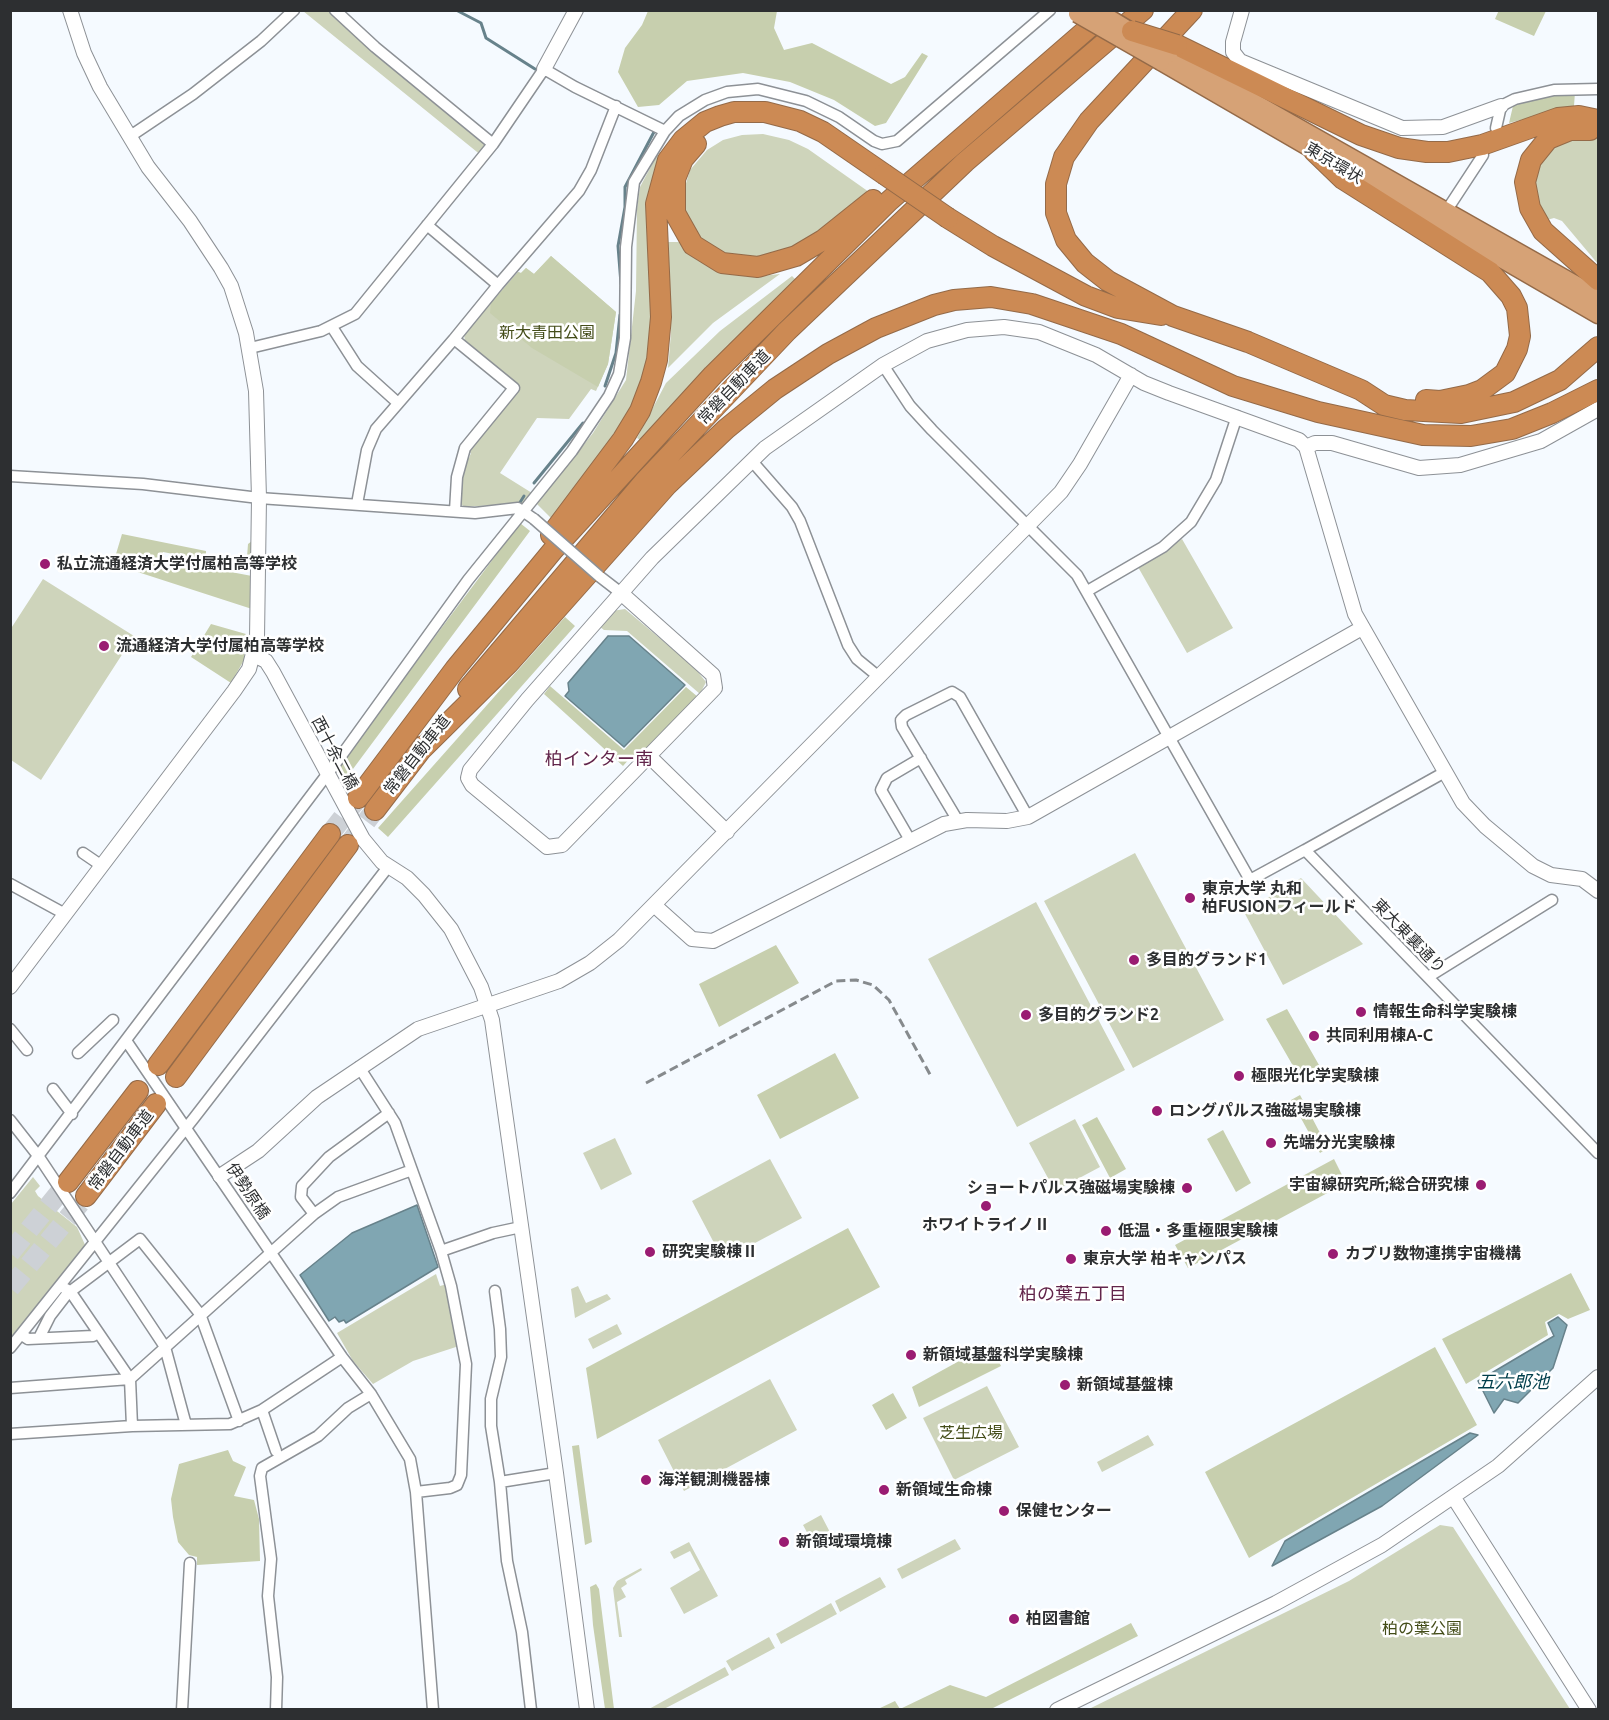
<!DOCTYPE html>
<meta charset="utf-8">
<style>
body{margin:0}
#map{position:relative;width:1609px;height:1720px;overflow:hidden;background:#f5faff;font-family:Ubuntu,sans-serif}
canvas{display:block}
.frame{position:absolute;inset:0;border:12px solid #2d2f31;pointer-events:none}
</style>
<div id="map">
<canvas width="1609" height="1720"></canvas>
<div class="frame"></div>
</div>
<script>
const ctx = document.querySelector('canvas').getContext('2d');
ctx.lineJoin = 'round';
function fillPath(path, color) { ctx.fillStyle = color; ctx.fill(path, 'evenodd'); }
const shape = rows => new Path2D(rows.map(r => 'M' + r).join(''));
function strokePath(path, color, width, dash) { ctx.strokeStyle = color; ctx.lineWidth = width; ctx.lineCap = dash ? 'butt' : 'round'; ctx.setLineDash(dash || []); ctx.stroke(path); }
function write(font, color, halo, rows, align = 'center') {
  ctx.font = font + ' Ubuntu,"Noto Sans JP",sans-serif'; ctx.lineWidth = 5; ctx.setLineDash([]); ctx.textBaseline = 'middle'; ctx.strokeStyle = halo; ctx.fillStyle = color; for (const [text, x, y, turn = 0] of rows) {
    ctx.save(); ctx.translate(x, y); ctx.rotate((+turn || 0) * Math.PI / 180); ctx.textAlign = isNaN(turn) ? turn : align; if (halo) ctx.strokeText(text, 0, 0); ctx.fillText(text, 0, 0); ctx.restore();
  }
}
fillPath(shape([
 [303,11,328,11,356,37,482,141,485,145,482,156],
 [763,134,789,140,808,149,869,192,800,247,740,263,695,236,686,212,684,190,690,170,707,150,723,140,742,135],
 [1580,134,1598,138,1598,264,1562,221,1554,218,1543,221,1531,185,1544,151],
 [657,155,661,157,652,180,646,212,652,294,651,354,637,406,552,519,537,504,593,433,626,380,636,291,637,209,640,187],
 [667,242,679,242,697,260,721,273,752,277,780,274,713,323,668,368,671,333],
 [551,256,616,312,608,364,596,391,591,389,569,419,537,418,500,473,532,493,523,503,464,507,459,502,460,481,466,457,469,458,471,453,469,452,475,441,519,388,465,342,464,334,518,272,521,273,526,268,534,274],
 [792,276,796,280,642,441,637,438,666,383,720,331],
 [1182,539,1233,628,1187,653,1138,567],
 [43,579,134,636,41,780,11,760,10,630],
 [625,609,694,667,706,682,700,694,627,631,604,630,600,627,612,611],
 [1135,853,1224,1020,1133,1068,1044,901],
 [1301,878,1363,944,1283,985,1244,912],
 [1036,902,1125,1070,1017,1127,928,959],
 [1075,1119,1100,1167,1055,1191,1029,1143],
 [615,1138,632,1174,601,1190,583,1153],
 [770,1159,802,1218,723,1260,692,1201],
 [33,1177,40,1186,35,1191,38,1196,77,1227,86,1247,11,1340,11,1204],
 [436,1274,440,1286,447,1284,459,1346,413,1361,373,1384,353,1361,337,1333],
 [578,1286,586,1303,607,1294,611,1299,575,1318,571,1289],
 [617,1324,622,1334,593,1349,588,1339],
 [770,1379,797,1430,684,1491,658,1440],
 [987,1386,1019,1447,954,1480,923,1418],
 [1148,1435,1154,1445,1102,1472,1097,1462],
 [821,1515,833,1538,815,1547,803,1525],
 [1440,1525,1453,1527,1570,1709,1089,1709,1349,1581],
 [955,1539,961,1549,902,1579,897,1569],
 [689,1542,718,1596,684,1614,670,1588,700,1570,690,1551,674,1559,670,1552],
 [641,1568,642,1570,625,1580,627,1584,621,1588,626,1597,617,1602,622,1637,619,1637,613,1588,617,1581],
 [880,1577,886,1587,840,1612,835,1601],
 [831,1603,837,1614,781,1644,776,1634],
 [769,1637,775,1648,732,1671,726,1661],
 [725,1667,729,1675,664,1709,649,1709]
]), '#ced4bb');
fillPath(shape([
 [1499,10,1546,10,1546,11,1534,36,1495,19],
 [648,11,777,11,774,28,784,50,812,43,891,84,905,77,922,53,928,56,886,123,875,126,834,100,790,82,743,73,687,81,659,105,638,107,618,72,625,48,642,25],
 [1575,92,1574,106,1509,123,1513,106,1545,95],
 [551,256,616,312,608,364,598,387,532,348,490,313,491,303,518,272,521,273,526,268,534,274],
 [520,523,530,531,347,777,336,769],
 [122,534,206,551,206,555,247,557,248,544,252,541,252,569,163,552,162,559,252,576,252,609,113,564],
 [565,617,575,626,388,837,378,828],
 [211,624,246,634,242,646,245,648,244,660,231,683,191,657],
 [550,686,624,750,686,687,698,697,638,763,631,757,623,766,544,694],
 [776,945,799,983,719,1027,699,984],
 [1287,1009,1319,1065,1304,1075,1296,1071,1266,1019],
 [835,1053,859,1098,780,1139,757,1095],
 [1300,1095,1328,1148,1320,1153,1291,1100],
 [1097,1117,1126,1169,1110,1178,1082,1125],
 [1223,1130,1251,1183,1236,1192,1207,1139],
 [1334,1159,1346,1183,1188,1268,1175,1245],
 [848,1228,880,1287,597,1439,586,1368],
 [1571,1273,1590,1310,1568,1319,1559,1314,1545,1322,1548,1335,1466,1384,1442,1339],
 [990,1344,1001,1366,919,1407,912,1387],
 [1435,1347,1477,1425,1249,1558,1205,1472],
 [893,1393,907,1418,886,1430,872,1405],
 [579,1445,592,1542,585,1545,572,1446],
 [228,1450,233,1461,246,1467,234,1496,254,1500,259,1519,260,1561,197,1565,197,1557,189,1555,178,1542,173,1517,171,1499,179,1464],
 [596,1584,599,1589,614,1709,605,1709,593,1625,590,1587],
 [1131,1623,1138,1636,991,1709,878,1709,895,1701,900,1709,950,1685,986,1697]
]), '#c7cfae');
const water = shape([
 [608,636,629,636,685,685,624,747,565,696,569,691,568,683,608,636],
 [417,1205,438,1267,346,1323,344,1320,339,1322,335,1317,329,1321,300,1275,352,1233,417,1205],
 [1558,1317,1567,1325,1553,1368,1518,1403,1504,1399,1494,1413,1478,1381,1554,1336,1548,1323,1558,1317],
 [1470,1433,1478,1435,1382,1506,1272,1566,1285,1541,1470,1433]
]);
fillPath(water, '#80a6b2');
strokePath(water, '#67828b', 1.5);
strokePath(shape([
 [456,10,481,23,486,38,535,69],
 [621,284,618,246,625,207,625,187,655,130],
 [605,386,616,353,620,315],
 [534,483,583,423],
 [519,504,524,496]
]), '#67828b', 3);
strokePath(shape([
 [330,834,358,798],
 [348,845,375,810],
 [10,1253,68,1182],
 [10,1288,86,1196]
]), '#cdd1d6', 20, [20, 10]);
const minor = shape([
 [335,10,375,47,493,144],
 [1496,128,1501,106,1515,99,1554,90,1598,89],
 [129,137,193,94,261,41,294,10],
 [1443,216,1483,155],
 [427,225,498,285,454,339],
 [498,285,579,191,591,170,616,106],
 [332,327,357,366,398,403],
 [250,348,321,331,355,314,493,144,544,69,575,87,665,131],
 [883,365,910,406,932,430,1077,575,1250,880,1305,850,1598,1153],
 [751,460,792,507,800,521,848,645,857,659,879,677],
 [10,476,143,484,259,498,432,510,475,513,518,508,534,519],
 [357,504,367,450,376,429,454,339,514,388,465,448,457,477,455,511],
 [599,576,621,593],
 [1089,590,1163,547,1191,522,1216,480,1237,416],
 [958,821,902,727,901,720,906,715,952,692,960,697,1028,817],
 [910,840,881,790,887,778,921,758],
 [1305,850,1445,772],
 [83,853,102,866],
 [10,884,65,914],
 [1428,977,1552,900],
 [10,1029,27,1050],
 [127,1042,342,1357,371,1394,410,1459,416,1492,433,1710],
 [78,1053,113,1020],
 [359,1067,395,1123,441,1251,451,1286,466,1364,461,1475,457,1485,450,1488,416,1492],
 [53,1089,72,1114],
 [10,1120,39,1157,165,1347,186,1425],
 [10,1193,341,756,468,580,572,451,609,396,619,374,625,338,626,247,634,182,665,131,679,116,705,100,727,92,758,89,806,101,839,117,874,141,882,144,897,141,1050,10],
 [314,1214,301,1197,302,1186,329,1157,389,1113],
 [441,1251,493,1233,521,1227],
 [64,1288,70,1291,130,1379,132,1426],
 [495,1291,500,1329,501,1357,491,1399,491,1426,500,1482,507,1561,522,1632,531,1710],
 [22,1335,28,1339,93,1336,98,1333],
 [39,1338,50,1316,67,1294,140,1239,200,1314,239,1421],
 [10,1348,194,1118,388,867],
 [10,1388,130,1379,314,1214,338,1197,412,1170],
 [262,1410,276,1451],
 [10,1434,132,1426,230,1424,262,1410,342,1357],
 [500,1482,556,1473],
 [182,1710,190,1563],
 [276,1710,277,1677,268,1596,271,1559,260,1476,262,1468,318,1436,348,1408,371,1394]
]);
const tertiary = shape([
 [1242,10,1233,42,1233,52,1240,61,1402,128,1443,127,1501,106],
 [544,69,576,10],
 [1306,447,1315,443,1332,443,1419,468,1460,465,1541,441,1598,409],
 [621,593,713,675,715,688,562,845,547,847,472,785,468,778,470,770,527,700,652,558,765,448,883,365,927,341,967,330,1004,327,1039,332,1096,355,1144,383,1169,393,1299,440,1306,447,1355,614,1463,803,1485,826,1533,866,1551,875,1582,879,1598,891],
 [254,655,266,661,273,672,363,839,382,862,407,878,424,895,451,929,481,987,492,1020,556,1473,587,1710],
 [650,757,727,832],
 [654,905,692,939,713,941,944,824,967,820,1007,821,1028,817,1362,628],
 [10,987,234,691,249,669,257,638,259,498,256,391,246,333,231,286,221,268,190,221,148,167,100,87,84,53,70,10],
 [220,1176,258,1151,317,1097,418,1029,559,981,590,963,619,940,1061,492,1080,464,1131,375],
 [1454,1498,1589,1710],
 [1057,1710,1276,1603,1382,1545,1498,1466,1598,1377]
]);
const trunk = shape([
 [1169,54,1598,297],
 [1161,62,1598,315]
]);
const motorway = shape([
 [1192,10,1089,121,1064,157,1056,184,1056,213,1066,240,1085,263,1108,281,1173,316,1248,342,1361,390,1384,405,1405,410,1461,413,1514,402,1560,380,1598,347],
 [1177,45,1361,135,1399,148,1427,152,1448,152,1482,145,1558,118,1579,116,1598,120],
 [1590,130,1570,130,1548,139,1531,160,1525,182,1530,208,1543,231,1598,280],
 [696,144,683,159,675,179,675,213,693,245,722,263,758,267,796,256,823,240,873,200],
 [1314,151,1343,179,1490,272,1511,296,1517,308,1520,336,1517,349,1505,373,1482,390,1469,395,1440,401,1426,400],
 [948,218,993,246,1086,296,1118,308,1161,315],
 [551,535,623,439,640,411,651,382,657,360,661,317,656,204,668,160,683,140,705,122,720,116,734,112,765,112,800,121,823,132,884,174],
 [468,689,644,482,787,331,965,162,1143,10],
 [416,755,508,664,667,485,726,429,775,389,828,354,876,328,934,305,954,300,991,297,1032,304,1121,334,1233,386,1318,412,1423,435,1471,436,1512,429,1552,413,1598,390],
 [358,798,455,669,554,549,713,375,889,201,1107,12],
 [375,810,424,746],
 [158,1065,330,834],
 [176,1077,348,845],
 [68,1182,138,1091],
 [86,1196,156,1104]
]);
strokePath(minor, '#8d9196', 13);
strokePath(tertiary, '#8d9196', 16);
strokePath(trunk, '#946a48', 19);
strokePath(motorway, '#946a48', 22);
strokePath(minor, '#fff', 10);
strokePath(tertiary, '#fff', 14);
strokePath(trunk, '#d6a276', 16);
strokePath(motorway, '#cc8a54', 20);
strokePath(shape([
 [646,1083,836,981,856,980,873,985,889,1000,932,1078]
]), '#868a8d', 3, [9, 4.5]);
const minorBridge = shape([
 [534,519,599,576]
]);
const trunkBridge = shape([
 [1096,10,1169,54],
 [1077,14,1161,62]
]);
const motorwayBridge = shape([
 [1132,31,1177,45],
 [884,174,948,218]
]);
strokePath(minorBridge, '#8d9196', 13, []);
strokePath(trunkBridge, '#946a48', 19, []);
strokePath(motorwayBridge, '#946a48', 22, []);
strokePath(minorBridge, '#fff', 10);
strokePath(trunkBridge, '#d6a276', 16);
strokePath(motorwayBridge, '#cc8a54', 20);
for (const [x, y, r, color] of [
 [45,564,6,"#9a1c72"],
 [104,646,6,"#9a1c72"],
 [1190,898,6,"#9a1c72"],
 [1134,960,6,"#9a1c72"],
 [1361,1012,6,"#9a1c72"],
 [1026,1015,6,"#9a1c72"],
 [1314,1036,6,"#9a1c72"],
 [1239,1076,6,"#9a1c72"],
 [1157,1111,6,"#9a1c72"],
 [1271,1143,6,"#9a1c72"],
 [1481,1185,6,"#9a1c72"],
 [1187,1188,6,"#9a1c72"],
 [986,1206,6,"#9a1c72"],
 [1106,1231,6,"#9a1c72"],
 [650,1252,6,"#9a1c72"],
 [1333,1254,6,"#9a1c72"],
 [1071,1259,6,"#9a1c72"],
 [911,1355,6,"#9a1c72"],
 [1065,1385,6,"#9a1c72"],
 [646,1480,6,"#9a1c72"],
 [884,1490,6,"#9a1c72"],
 [1004,1511,6,"#9a1c72"],
 [784,1542,6,"#9a1c72"],
 [1014,1619,6,"#9a1c72"]
]) { const dot = new Path2D(); dot.arc(x, y, r, 0, 2 * Math.PI); ctx.fillStyle = color; ctx.fill(dot); strokePath(dot, '#fff', 2); }
write('16px', '#2d2f31', '#fff', [
 ["東京環状",1334,163,31],
 ["常磐自動車道",734,387,-46],
 ["西十余二橋",335,753,62],
 ["常磐自動車道",417,755,-52],
 ["東大東裏通り",1409,936,46],
 ["常磐自動車道",121,1150,-53],
 ["伊勢原橋",248,1191,56]
]);
write('16px', '#444d19', '#fff', [
 ["新大青田公園",547,333],
 ["芝生広場",971,1433],
 ["柏の葉公園",1422,1629]
]);
write('bold 16px', '#2d2f31', '#fff', [
 ["私立流通経済大学付属柏高等学校",57,564],
 ["流通経済大学付属柏高等学校",116,646],
 ["東京大学 丸和",1202,889],
 ["柏FUSIONフィールド",1202,907],
 ["多目的グランド1",1146,960],
 ["情報生命科学実験棟",1373,1012],
 ["多目的グランド2",1038,1015],
 ["共同利用棟A-C",1326,1036],
 ["極限光化学実験棟",1251,1076],
 ["ロングパルス強磁場実験棟",1169,1111],
 ["先端分光実験棟",1283,1143],
 ["宇宙線研究所;総合研究棟",1469,1185,"right"],
 ["ショートパルス強磁場実験棟",1175,1188,"right"],
 ["ホワイトライノⅡ",986,1225,"center"],
 ["低温・多重極限実験棟",1118,1231],
 ["研究実験棟Ⅱ",662,1252],
 ["カブリ数物連携宇宙機構",1345,1254],
 ["東京大学 柏キャンパス",1083,1259],
 ["新領域基盤科学実験棟",923,1355],
 ["新領域基盤棟",1077,1385],
 ["海洋観測機器棟",658,1480],
 ["新領域生命棟",896,1490],
 ["保健センター",1016,1511],
 ["新領域環境棟",796,1542],
 ["柏図書館",1026,1619]
], 'left');
write('18px', '#62254b', '#fff', [
 ["柏インター南",599,759],
 ["柏の葉五丁目",1073,1294]
]);
write('italic 18px', '#003e4b', '#fff', [
 ["五六郎池",1513,1382]
]);
</script>
